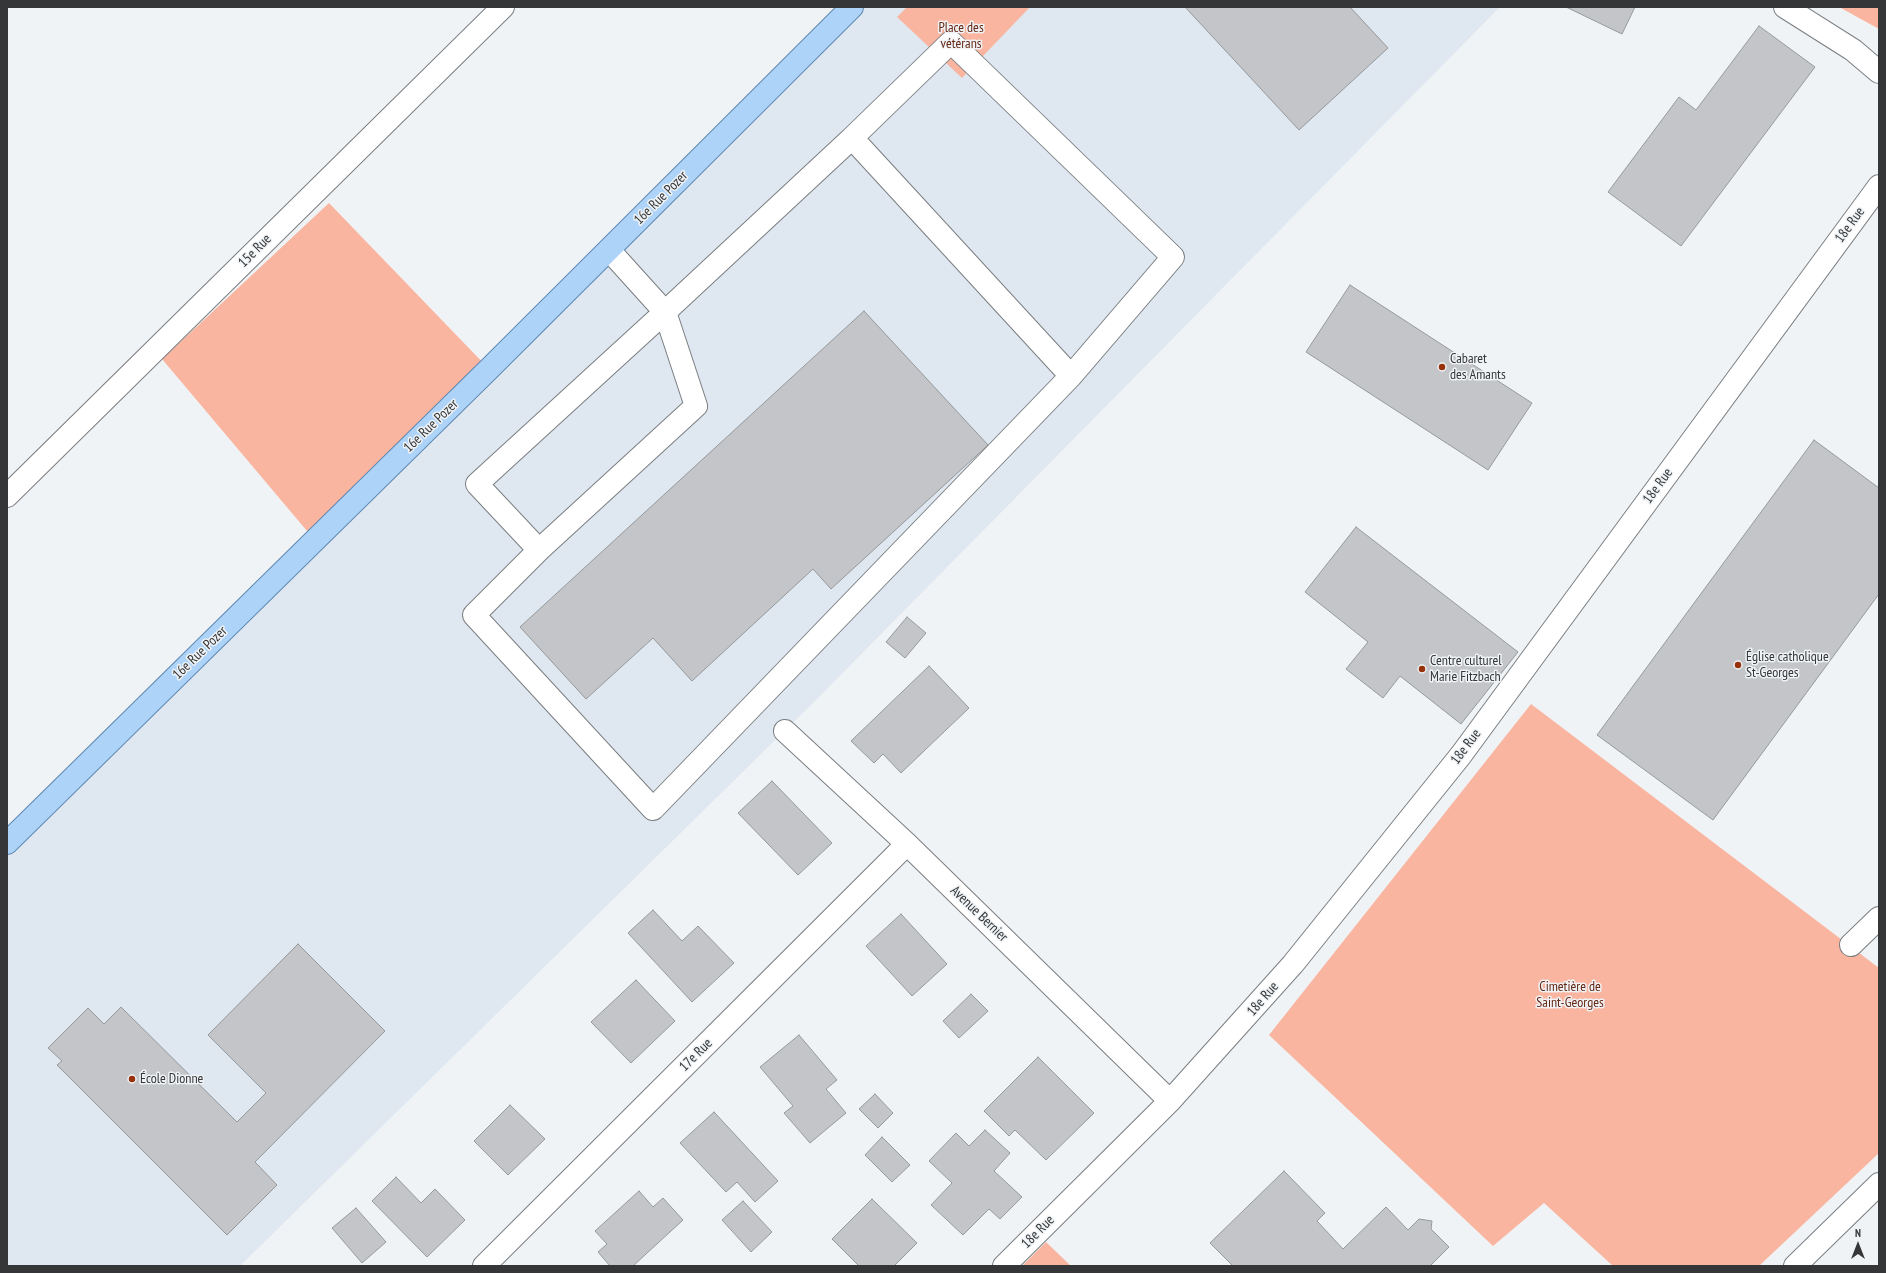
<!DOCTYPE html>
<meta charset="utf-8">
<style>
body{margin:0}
#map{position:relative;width:1886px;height:1273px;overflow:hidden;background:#f0f3f6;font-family:"PT Sans Narrow",sans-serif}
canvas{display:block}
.frame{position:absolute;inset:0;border:8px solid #343637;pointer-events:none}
.north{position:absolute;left:1838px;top:1225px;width:40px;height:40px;-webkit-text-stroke:3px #f0f3f6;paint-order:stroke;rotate:0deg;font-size:11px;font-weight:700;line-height:16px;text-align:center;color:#343637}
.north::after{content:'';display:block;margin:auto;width:14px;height:18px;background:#343637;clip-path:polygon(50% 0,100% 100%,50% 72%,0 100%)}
</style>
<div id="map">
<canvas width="1886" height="1273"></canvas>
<div class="frame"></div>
<div class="north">N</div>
</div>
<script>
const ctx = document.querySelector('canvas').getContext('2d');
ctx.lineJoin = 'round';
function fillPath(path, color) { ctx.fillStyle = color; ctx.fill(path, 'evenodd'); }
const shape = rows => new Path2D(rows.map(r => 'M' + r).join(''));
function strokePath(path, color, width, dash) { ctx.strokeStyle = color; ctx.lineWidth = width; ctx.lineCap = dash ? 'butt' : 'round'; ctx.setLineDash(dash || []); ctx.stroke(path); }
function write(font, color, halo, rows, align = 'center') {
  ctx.font = font + ' "PT Sans Narrow",sans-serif'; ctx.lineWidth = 3; ctx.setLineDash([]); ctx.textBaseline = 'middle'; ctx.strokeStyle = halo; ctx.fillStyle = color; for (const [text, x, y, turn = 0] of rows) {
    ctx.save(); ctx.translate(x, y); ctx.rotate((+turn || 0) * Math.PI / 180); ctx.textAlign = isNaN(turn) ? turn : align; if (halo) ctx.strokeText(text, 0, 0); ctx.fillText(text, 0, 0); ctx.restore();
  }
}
fillPath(shape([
 [850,7,1500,7,815,701,240,1266,7,1266,7,841]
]), '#dfe8f1');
fillPath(shape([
 [907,7,1030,7,962,78,897,17],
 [1839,7,1879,7,1879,29],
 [329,203,489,369,318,544,162,359],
 [1531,704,1879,968,1879,1153,1759,1266,1613,1266,1544,1203,1493,1246,1269,1035],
 [1046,1242,1071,1266,1022,1266]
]), '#f9b59f');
const building = shape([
 [1185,7,1350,7,1388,48,1299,130,1185,7],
 [1566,7,1635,7,1622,34,1566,7],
 [1759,26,1815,67,1681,246,1608,192,1679,97,1696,110,1759,26],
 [1350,285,1532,403,1488,470,1306,352,1350,285],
 [864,311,988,445,831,589,813,569,692,681,653,638,586,699,520,627,864,311],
 [1814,440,1879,488,1879,594,1713,820,1597,735,1814,440],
 [1356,527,1518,652,1461,724,1400,676,1383,698,1346,669,1368,642,1305,592,1356,527],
 [907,617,926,633,905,658,886,642,907,617],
 [929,666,969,708,901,773,883,754,874,763,851,741,929,666],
 [772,781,832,843,798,875,738,813,772,781],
 [653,910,682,941,698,926,734,963,692,1002,628,933,653,910],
 [901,914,947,964,912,996,866,946,901,914],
 [298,944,385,1031,255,1162,277,1185,227,1235,57,1065,62,1061,48,1048,88,1008,104,1024,121,1007,237,1122,266,1093,208,1035,298,944],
 [636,980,675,1021,631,1063,591,1022,636,980],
 [971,994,988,1011,959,1038,943,1021,971,994],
 [799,1035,837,1080,826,1089,846,1113,810,1143,784,1113,793,1106,760,1067,799,1035],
 [1038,1057,1094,1113,1046,1160,1015,1130,1009,1136,984,1111,1038,1057],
 [875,1094,893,1113,878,1128,859,1109,875,1094],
 [510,1105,545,1139,508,1175,474,1141,510,1105],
 [714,1112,778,1181,755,1202,737,1182,726,1192,680,1143,714,1112],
 [985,1130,1010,1153,994,1171,1022,1197,1000,1219,989,1209,963,1235,931,1205,952,1183,929,1161,956,1133,969,1146,985,1130],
 [882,1137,910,1165,892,1182,865,1155,882,1137],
 [1284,1171,1325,1213,1317,1221,1343,1249,1386,1207,1408,1230,1419,1219,1432,1221,1431,1229,1449,1247,1430,1266,1233,1266,1210,1243,1284,1171],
 [396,1177,421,1203,435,1189,465,1220,427,1257,372,1201,396,1177],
 [639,1191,653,1207,663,1198,683,1220,633,1266,610,1266,598,1252,607,1244,595,1231,639,1191],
 [872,1199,917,1243,894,1266,859,1266,832,1239,872,1199],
 [743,1201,772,1232,751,1252,722,1220,743,1201],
 [356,1208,386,1242,362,1263,332,1228,356,1208]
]);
fillPath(building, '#c3c5c8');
strokePath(building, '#96999c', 1);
const minor = shape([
 [1785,7,1853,50,1879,72],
 [852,138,951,42,1173,257,1071,376],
 [7,496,503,7],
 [539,550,696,406,665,312,477,484,539,550,474,615,653,809,1071,376,852,138,665,312,609,250],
 [785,731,907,844,1170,1101],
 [1851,945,1879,918],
 [484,1266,907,844],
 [1004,1266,1170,1101,1293,964,1461,755,1879,186],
 [1795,1266,1879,1184]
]);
const major = shape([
 [7,843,489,369,852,7]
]);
strokePath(minor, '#7b7e81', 24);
strokePath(major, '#6089b1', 24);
strokePath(minor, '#fff', 22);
strokePath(major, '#add3f8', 22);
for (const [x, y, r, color] of [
 [1442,367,4,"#973109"],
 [1738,665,4,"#973109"],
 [1422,669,4,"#973109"],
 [132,1079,4,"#973109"]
]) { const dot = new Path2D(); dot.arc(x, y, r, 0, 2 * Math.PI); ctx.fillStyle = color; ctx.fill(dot); strokePath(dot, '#f0f3f6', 1.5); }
write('14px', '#652814', '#f0f3f6', [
 ["Place des",961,28],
 ["vétérans",961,44],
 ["Cimetière de",1570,987],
 ["Saint-Georges",1570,1003]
]);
write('14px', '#343637', '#f0f3f6', [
 ["16e Rue Pozer",661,198,-45],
 ["18e Rue",1850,225,-54],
 ["15e Rue",255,251,-45],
 ["16e Rue Pozer",431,426,-44],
 ["18e Rue",1658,486,-54],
 ["16e Rue Pozer",200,653,-44],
 ["18e Rue",1466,747,-53],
 ["Avenue Bernier",979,914,44],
 ["18e Rue",1263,999,-49],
 ["17e Rue",696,1055,-45],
 ["18e Rue",1038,1232,-45]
]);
write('14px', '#343637', '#f0f3f6', [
 ["Cabaret",1450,359],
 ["des Amants",1450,375],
 ["Église catholique",1746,657],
 ["St-Georges",1746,673],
 ["Centre culturel",1430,661],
 ["Marie Fitzbach",1430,677],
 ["École Dionne",140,1079]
], 'left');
</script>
